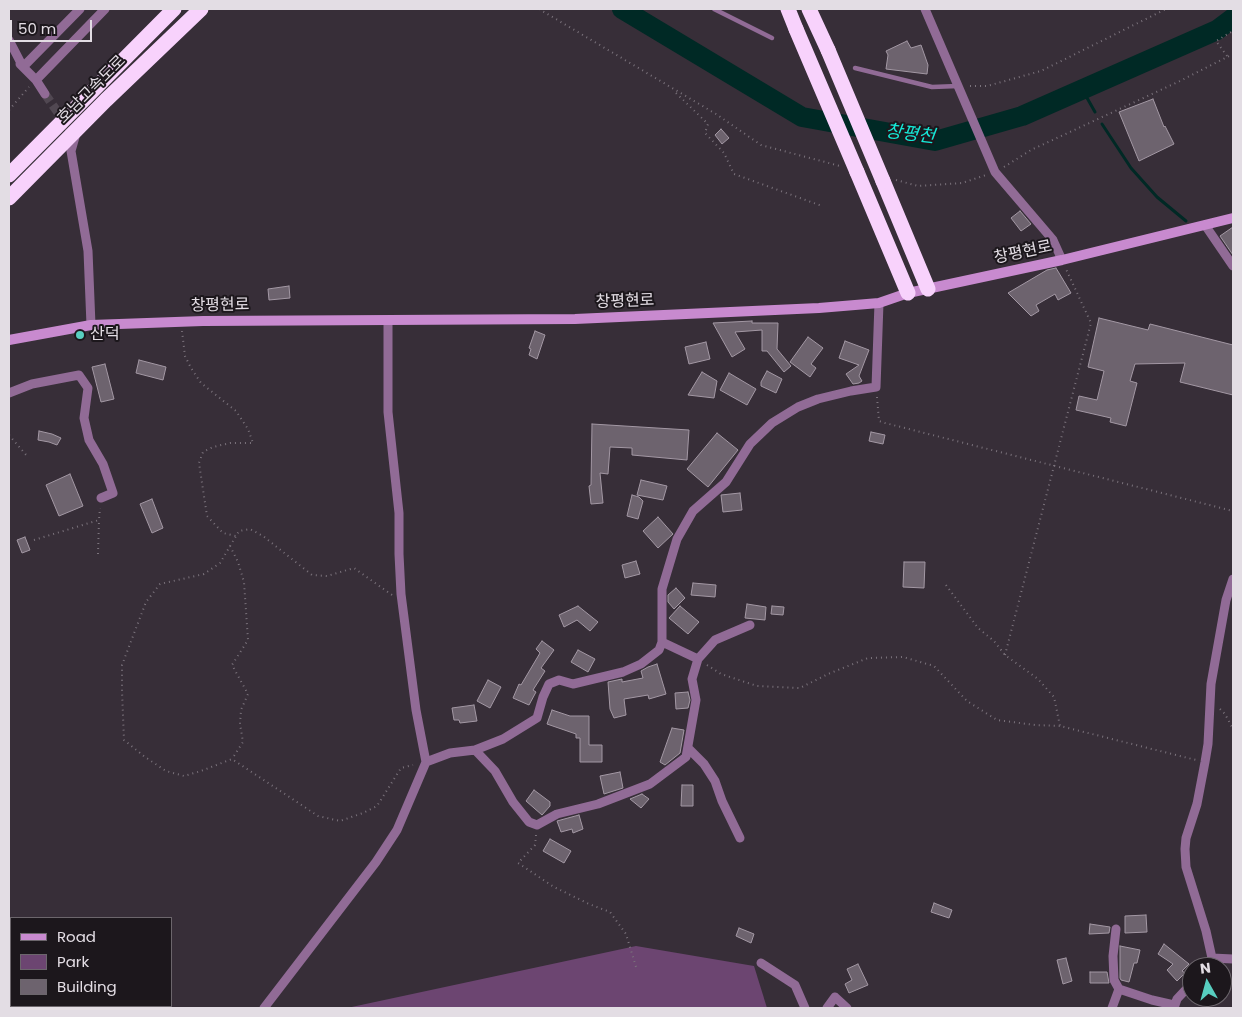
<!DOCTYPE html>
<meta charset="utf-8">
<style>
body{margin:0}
#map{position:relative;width:1242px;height:1017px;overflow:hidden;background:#372e38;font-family:Poppins,sans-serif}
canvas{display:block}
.frame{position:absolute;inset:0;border:10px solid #e3dde4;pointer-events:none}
.legend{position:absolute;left:10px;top:917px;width:162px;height:90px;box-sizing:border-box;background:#1c171c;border:1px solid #6c666c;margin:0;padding:6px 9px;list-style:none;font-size:15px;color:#e3dde4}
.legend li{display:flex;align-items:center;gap:10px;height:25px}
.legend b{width:25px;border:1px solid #6c666c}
.north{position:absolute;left:1182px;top:957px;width:50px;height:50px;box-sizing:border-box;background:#1c171c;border:1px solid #6c666c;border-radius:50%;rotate:353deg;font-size:14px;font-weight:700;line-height:20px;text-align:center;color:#e3dde4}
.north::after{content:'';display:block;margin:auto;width:18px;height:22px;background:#58cec0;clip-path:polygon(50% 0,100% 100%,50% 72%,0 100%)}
.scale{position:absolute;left:10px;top:20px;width:82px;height:22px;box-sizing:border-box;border:2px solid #e3dde4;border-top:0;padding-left:6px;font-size:15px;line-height:18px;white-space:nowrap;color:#e3dde4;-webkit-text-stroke:4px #1c171c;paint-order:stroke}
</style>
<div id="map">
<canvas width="1242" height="1017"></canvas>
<div class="frame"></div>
<ul class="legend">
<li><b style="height:6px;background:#c88acf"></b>Road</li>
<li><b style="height:14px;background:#6c4571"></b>Park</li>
<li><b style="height:14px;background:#6d636e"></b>Building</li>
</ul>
<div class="north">N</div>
<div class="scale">50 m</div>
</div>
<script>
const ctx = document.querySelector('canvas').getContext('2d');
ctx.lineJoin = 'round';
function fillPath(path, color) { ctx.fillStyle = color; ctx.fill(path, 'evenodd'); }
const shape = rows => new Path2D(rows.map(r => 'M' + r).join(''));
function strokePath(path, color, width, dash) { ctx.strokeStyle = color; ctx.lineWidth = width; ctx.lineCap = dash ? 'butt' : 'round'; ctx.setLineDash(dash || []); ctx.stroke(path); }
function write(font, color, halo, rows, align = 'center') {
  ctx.font = font + ' Poppins,"Noto Sans KR",sans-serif'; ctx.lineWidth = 4; ctx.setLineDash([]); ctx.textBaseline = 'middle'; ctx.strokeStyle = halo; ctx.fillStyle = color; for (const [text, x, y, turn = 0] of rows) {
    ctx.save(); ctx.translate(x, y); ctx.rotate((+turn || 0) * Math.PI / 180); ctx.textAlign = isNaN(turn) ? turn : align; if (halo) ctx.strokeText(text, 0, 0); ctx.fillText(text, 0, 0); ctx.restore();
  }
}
fillPath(shape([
 [636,946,754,966,767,1008,347,1008]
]), '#6c4571');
strokePath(shape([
 [1082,89,1095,112],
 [1102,124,1131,168,1157,197,1186,221]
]), '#002925', 3);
strokePath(shape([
 [622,9,802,117,935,141,1022,116,1217,30,1233,18]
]), '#002925', 20);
const building = shape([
 [907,41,911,48,921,45,928,65,927,74,886,69,888,55,886,51,907,41],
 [1153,99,1164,127,1165,126,1174,144,1139,161,1119,112,1153,99],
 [721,129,729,138,722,144,715,135,721,129],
 [1020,211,1031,224,1021,231,1011,218,1020,211],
 [1233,227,1233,255,1220,236,1233,227],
 [1056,268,1071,293,1058,300,1055,294,1036,305,1039,311,1031,316,1008,293,1047,270,1056,268],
 [289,286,290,298,269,300,268,289,289,286],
 [1099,318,1148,330,1150,324,1233,345,1233,395,1180,382,1185,363,1135,364,1130,381,1137,383,1126,426,1110,422,1111,418,1076,410,1079,396,1097,400,1104,371,1088,367,1099,318],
 [752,321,752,323,778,323,777,349,791,366,784,372,767,351,762,351,762,330,735,332,745,349,732,357,713,323,752,321],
 [535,331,545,335,537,359,529,355,531,349,529,348,535,331],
 [808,337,823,348,811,364,816,368,810,377,790,362,808,337],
 [845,341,869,350,859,376,862,381,859,383,853,384,846,374,859,365,839,358,845,341],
 [706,342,710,359,689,364,685,347,706,342],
 [139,360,166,367,163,380,136,373,139,360],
 [105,364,114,399,101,402,92,367,105,364],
 [767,371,782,379,776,393,761,386,761,382,767,371],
 [702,372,717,381,714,398,688,395,702,372],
 [729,373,756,389,747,405,720,390,729,373],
 [592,424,689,430,687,460,632,455,632,448,610,447,608,474,600,473,603,503,591,504,589,486,591,485,592,424],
 [39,431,52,434,61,438,57,445,49,442,38,440,39,431],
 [871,432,885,435,883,444,869,441,871,432],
 [717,433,738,450,708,487,687,469,717,433],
 [70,474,83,506,59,516,46,485,70,474],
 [641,480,667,486,663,500,637,495,641,480],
 [740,493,742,510,723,512,721,495,740,493],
 [632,495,639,497,643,501,638,519,627,516,632,495],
 [152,499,163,528,152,533,140,504,152,499],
 [658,517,673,534,658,548,643,531,658,517],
 [25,537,30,550,22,553,17,540,25,537],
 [636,561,640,574,625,578,622,565,636,561],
 [904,562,925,562,924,588,903,587,904,562],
 [693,583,716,585,715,597,691,595,693,583],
 [676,588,685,598,674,609,668,602,668,595,676,588],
 [747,604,766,607,765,620,745,618,747,604],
 [578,606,598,622,590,631,577,620,564,627,559,615,578,606],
 [680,606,699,622,688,634,669,618,680,606],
 [772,606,784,607,783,615,771,614,772,606],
 [542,641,554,650,541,668,545,671,533,690,536,692,529,705,513,698,519,684,521,685,540,653,536,649,542,641],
 [578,650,595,659,588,672,571,662,578,650],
 [657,664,666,694,649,699,648,695,624,699,626,715,614,718,610,709,608,682,622,679,622,682,643,678,641,671,648,667,657,664],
 [488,680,501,687,490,708,477,701,488,680],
 [688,692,690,700,688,708,676,709,675,693,688,692],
 [474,705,477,721,460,723,459,720,454,720,452,708,474,705],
 [552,710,570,716,589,716,589,745,602,745,602,762,580,762,580,738,576,738,576,734,547,724,552,710],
 [672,728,684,730,680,753,665,765,660,762,672,728],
 [620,772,623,788,604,794,600,776,620,772],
 [682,785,693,785,693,806,681,806,682,785],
 [534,790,550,802,550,806,542,815,526,801,534,790],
 [642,794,649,799,641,808,630,799,642,794],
 [579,815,583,829,573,833,572,829,561,832,557,821,579,815],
 [550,839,571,851,564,863,543,851,550,839],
 [934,903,952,910,949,918,931,912,934,903],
 [1146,915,1147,932,1125,933,1125,916,1146,915],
 [1090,924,1110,927,1109,933,1089,934,1090,924],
 [739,928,754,934,751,943,736,936,739,928],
 [1164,944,1189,964,1182,971,1185,973,1177,981,1167,970,1173,964,1158,954,1164,944],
 [1120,946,1140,950,1137,963,1134,963,1129,982,1121,980,1120,978,1120,946],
 [1066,958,1072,981,1063,984,1057,960,1066,958],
 [858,964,868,985,849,993,845,984,852,980,847,969,858,964],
 [1090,972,1107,972,1109,983,1090,983,1090,972]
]);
fillPath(building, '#6d636e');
strokePath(building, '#a398a4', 1);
strokePath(shape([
 [45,94,75,137]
]), '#514852', 9, [9, 4.5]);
strokePath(shape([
 [539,9,716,114,761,145,840,166],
 [1227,56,1216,41,1233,31],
 [970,86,987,86,1041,71,1166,9],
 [676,93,708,124,705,133,724,153,734,174,822,206],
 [9,110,29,87],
 [1004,167,1031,150,1180,81,1233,54],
 [896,180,918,186,962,183,986,175],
 [182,331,185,356,191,368,201,383,236,411,248,429,253,443,230,443,213,447,203,452,199,463,207,516,223,533,236,536],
 [877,397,879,421,885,423,1233,511],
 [9,435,27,456],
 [34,540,99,520,100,508],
 [230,546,238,562,244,582,248,640,232,665,248,694,241,710,240,724,243,742,232,759],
 [98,554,99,520],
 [946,585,978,628,994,641,1005,655,1038,679,1054,697,1060,726,1196,760],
 [392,595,354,568,327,576,312,575,263,536,250,529,239,531,220,563,204,574,160,584,146,602,122,665,122,691,124,740,145,757,166,771,184,776,201,771,232,759,318,816,340,821,363,813,377,806,401,768,413,765],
 [1005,655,1091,323,1066,269],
 [707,665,721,674,757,686,800,688,828,674,868,658,903,657,934,666,967,701,997,720,1035,725,1060,726],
 [1220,709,1225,714,1233,729],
 [536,835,535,845,518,863,554,887,589,904,610,912,626,934,636,967],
 [9,988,11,992],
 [19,1006,21,1008]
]), '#7b737c', 2, [1, 4]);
strokePath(shape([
 [714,9,772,38],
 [855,68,932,87,958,86]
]), '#916b96', 4.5);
strokePath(shape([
 [925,9,995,172,1053,240,1062,260],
 [9,40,23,67,80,9],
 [20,64,36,80,45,94],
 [36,80,105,9],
 [75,137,71,151,88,251,91,325],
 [1205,225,1233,266],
 [9,393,32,384,79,375,88,388,84,418,89,440,103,464,113,493,101,498],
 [1233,579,1226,600,1211,684,1208,744,1205,762,1197,804,1186,838,1185,849,1186,867,1206,931,1212,958,1233,959],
 [662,642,698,659],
 [688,748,704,764,715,781,722,801,740,838],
 [475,750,495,771,513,802,529,822,537,825,557,814,598,804,650,784,686,757,696,700,692,679,698,659,715,640,750,625],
 [426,762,450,753,475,750,503,739,537,718,543,697,549,684,559,680,573,684,623,672,641,664,659,650,662,642,662,589,677,539,693,511,726,482,750,444,772,423,798,407,818,399,851,391,876,387,879,303],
 [1116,929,1113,956,1114,980,1119,989,1152,1000,1174,1005],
 [761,963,795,985,805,1008],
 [264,1008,376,862,397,830,426,762,416,710,401,594,399,554,399,513,388,412,388,320],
 [827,1008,835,997,847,1008],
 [1112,1008,1119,989],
 [1174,1008,1177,999,1192,983]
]), '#916b96', 9);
strokePath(shape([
 [9,340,91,325,203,321,575,319,819,308,879,303,908,293,1062,260,1233,218]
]), '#c88acf', 10);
strokePath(shape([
 [788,9,796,29],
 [809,9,828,50],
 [857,172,908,293],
 [9,175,174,9],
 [883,181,928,289],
 [9,198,106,100,201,9]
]), '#f8d2fc', 15);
strokePath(shape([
 [796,29,857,172],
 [828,50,883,181]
]), '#f8d2fc', 15);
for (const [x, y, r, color] of [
 [80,335,5,"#58cec0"]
]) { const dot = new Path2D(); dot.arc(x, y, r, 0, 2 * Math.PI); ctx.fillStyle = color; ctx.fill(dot); strokePath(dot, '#1c171c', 2); }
write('16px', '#e3dde4', '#1c171c', [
 ["호남고속도로",92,90,-45],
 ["창평현로",1023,253,-12],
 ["창평현로",625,302,-2],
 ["창평현로",220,306,-1]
]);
write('16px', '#e3dde4', '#1c171c', [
 ["산덕",90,335]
], 'left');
write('italic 18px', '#15e8d6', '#1c171c', [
 ["창평천",910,135,7]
]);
</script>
